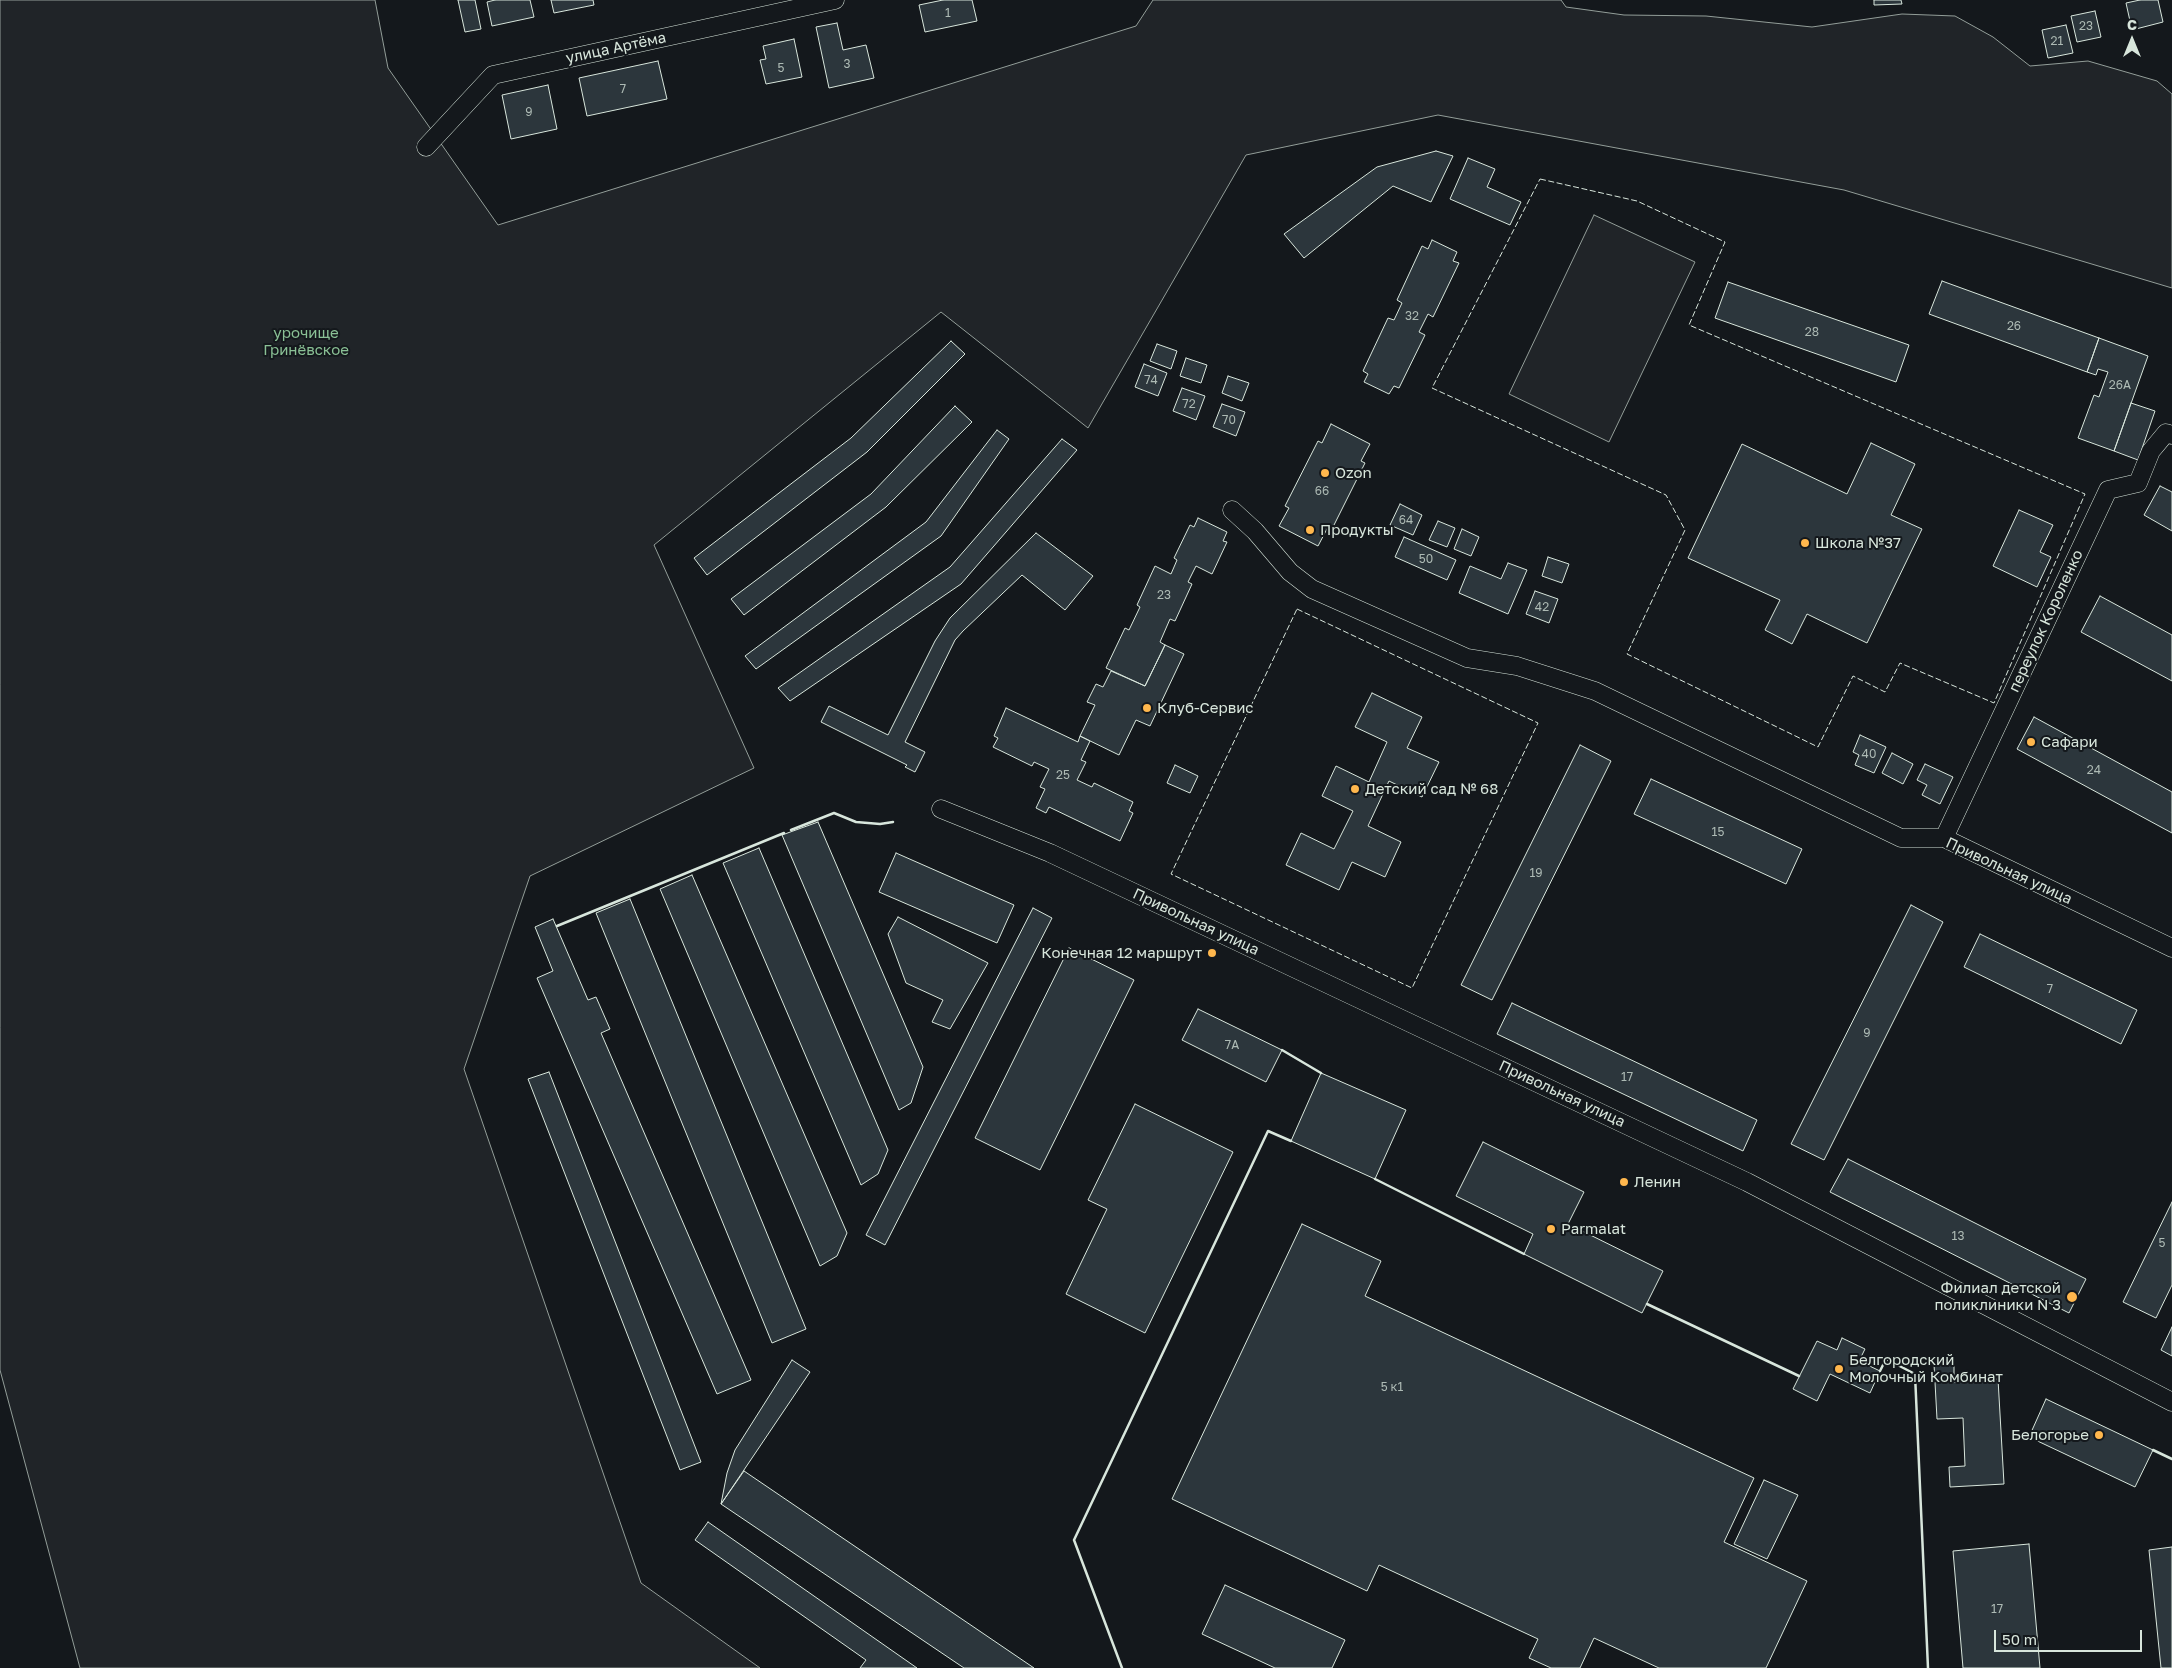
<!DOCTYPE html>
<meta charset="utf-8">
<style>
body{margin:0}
#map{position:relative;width:2172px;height:1668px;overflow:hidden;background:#14181c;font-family:"Golos Text",sans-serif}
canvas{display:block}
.north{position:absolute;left:2107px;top:15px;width:50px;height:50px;-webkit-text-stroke:4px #14181c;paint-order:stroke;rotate:0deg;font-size:14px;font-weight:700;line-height:20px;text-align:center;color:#d8e6dc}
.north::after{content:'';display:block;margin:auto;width:18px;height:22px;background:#d8e6dc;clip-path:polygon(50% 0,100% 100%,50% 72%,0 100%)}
.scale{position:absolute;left:1994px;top:1630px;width:148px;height:22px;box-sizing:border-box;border:2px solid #d8e6dc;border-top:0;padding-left:6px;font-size:15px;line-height:18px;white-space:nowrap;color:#d8e6dc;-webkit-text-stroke:4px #14181c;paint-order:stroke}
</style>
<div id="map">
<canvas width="2172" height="1668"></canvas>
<div class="north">С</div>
<div class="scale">50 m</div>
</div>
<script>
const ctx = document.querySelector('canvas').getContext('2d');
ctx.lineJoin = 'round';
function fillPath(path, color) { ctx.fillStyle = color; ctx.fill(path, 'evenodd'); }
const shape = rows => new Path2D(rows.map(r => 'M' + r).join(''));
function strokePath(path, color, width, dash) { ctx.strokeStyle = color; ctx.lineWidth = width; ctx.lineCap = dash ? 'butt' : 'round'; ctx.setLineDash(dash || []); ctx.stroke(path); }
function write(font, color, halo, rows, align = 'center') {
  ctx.font = font + ' "Golos Text",sans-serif'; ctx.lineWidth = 4; ctx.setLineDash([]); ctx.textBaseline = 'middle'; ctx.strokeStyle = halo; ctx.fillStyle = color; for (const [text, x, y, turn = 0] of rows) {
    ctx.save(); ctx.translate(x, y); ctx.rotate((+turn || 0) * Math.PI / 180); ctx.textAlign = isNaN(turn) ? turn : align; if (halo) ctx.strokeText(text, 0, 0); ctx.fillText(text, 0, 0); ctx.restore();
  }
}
const green = shape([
 [0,0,375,0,388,68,498,225,1136,26,1153,0,1561,0,1566,7,1624,15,1706,16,1812,27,1902,14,1955,16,1993,37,2030,66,2088,61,2157,81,2172,94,2172,288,1844,190,1438,115,1246,155,1088,428,941,312,654,545,754,768,530,876,464,1069,641,1583,760,1668,80,1668,0,1370,0,0],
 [1594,215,1695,262,1609,442,1509,394,1594,215]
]);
fillPath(green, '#202428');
strokePath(green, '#939e99', 1);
const building = shape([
 [458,0,475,0,481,29,465,32,458,0],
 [495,0,530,0,534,17,492,26,487,2,495,0],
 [551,0,593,0,594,5,554,13,551,0],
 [943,0,972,0,977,21,925,32,919,5,943,0],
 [1874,0,1901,0,1902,4,1874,5,1874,0],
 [2140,0,2158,0,2163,22,2132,30,2126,3,2140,0],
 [2095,11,2101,37,2077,42,2071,16,2095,11],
 [837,23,843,50,866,45,874,78,829,88,816,27,837,23],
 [2066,25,2073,53,2048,58,2042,30,2066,25],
 [794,39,802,77,766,84,760,60,766,59,763,46,794,39],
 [658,61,667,99,587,116,579,78,658,61],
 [548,85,557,129,511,139,502,95,548,85],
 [1436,151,1453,156,1431,202,1393,186,1304,258,1284,234,1377,167,1436,151],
 [1468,158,1495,169,1487,187,1521,202,1510,225,1450,199,1468,158],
 [1432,240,1457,252,1453,261,1459,263,1433,317,1428,314,1419,332,1425,335,1399,388,1394,386,1389,394,1364,382,1368,374,1363,371,1388,318,1394,320,1402,303,1397,300,1422,246,1428,249,1432,240],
 [1942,281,2099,338,2087,372,1929,314,1942,281],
 [1728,282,1909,345,1896,382,1715,318,1728,282],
 [2099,338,2148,356,2114,451,2078,438,2094,395,2099,397,2108,372,2098,369,2096,375,2087,372,2099,338],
 [951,341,965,354,867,452,707,575,694,558,851,438,951,341],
 [1157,344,1177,351,1171,369,1150,361,1157,344],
 [1186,358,1207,365,1201,383,1180,376,1186,358],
 [1144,364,1167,373,1158,396,1135,387,1144,364],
 [1228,376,1249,383,1242,401,1222,393,1228,376],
 [1182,388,1205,396,1196,420,1173,411,1182,388],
 [2131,403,2155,411,2138,460,2114,451,2131,403],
 [1222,404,1245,412,1236,436,1213,427,1222,404],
 [955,406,972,422,886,507,744,615,731,599,871,494,955,406],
 [1331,424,1370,444,1361,461,1365,463,1332,529,1328,527,1318,546,1279,526,1289,508,1285,506,1318,441,1322,443,1331,424],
 [997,430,1009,439,941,536,756,669,745,656,926,522,997,430],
 [1062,439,1077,450,961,584,790,701,778,688,950,567,1062,439],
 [1871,443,1915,464,1891,515,1922,529,1867,643,1807,614,1792,644,1765,630,1780,600,1688,558,1742,444,1847,494,1871,443],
 [2160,486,2172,492,2172,531,2144,515,2160,486],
 [1400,504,1422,515,1413,535,1390,525,1400,504],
 [2019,510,2053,525,2040,552,2051,557,2037,587,1993,566,2019,510],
 [1198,518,1227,532,1223,541,1227,542,1212,574,1196,566,1188,582,1192,584,1175,621,1170,619,1160,642,1165,645,1145,686,1106,668,1125,628,1129,630,1140,607,1137,605,1155,566,1171,574,1177,560,1174,558,1190,525,1194,527,1198,518],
 [1438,521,1455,528,1447,547,1429,540,1438,521],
 [1462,529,1479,537,1471,556,1454,549,1462,529],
 [1036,533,1093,576,1065,610,1022,575,963,631,955,640,905,742,925,752,915,772,905,767,907,765,821,722,829,706,888,735,935,641,950,618,1036,533],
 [1404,537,1456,560,1447,580,1395,557,1404,537],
 [1548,557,1569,564,1562,583,1542,576,1548,557],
 [1508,563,1527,570,1508,614,1459,593,1470,566,1501,579,1508,563],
 [1535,591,1558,599,1549,623,1526,614,1535,591],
 [2100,596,2172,635,2172,681,2081,632,2100,596],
 [1165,645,1184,654,1150,726,1136,720,1119,755,1080,736,1095,705,1087,702,1096,684,1103,687,1111,671,1145,686,1165,645],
 [1372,693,1422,717,1407,748,1439,762,1422,797,1389,781,1368,826,1401,842,1385,877,1352,862,1339,890,1286,865,1301,833,1334,849,1353,811,1322,796,1336,766,1369,782,1387,742,1355,727,1372,693],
 [1006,708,1078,742,1080,736,1090,741,1081,760,1086,762,1077,780,1092,787,1094,783,1133,802,1129,811,1133,813,1120,841,1049,807,1046,813,1036,808,1045,789,1040,787,1049,769,1034,762,1032,766,993,747,998,738,994,736,1006,708],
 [2034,717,2172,792,2172,833,2017,749,2034,717],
 [1860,735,1886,747,1874,773,1855,765,1859,755,1853,752,1860,735],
 [1580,745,1611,761,1492,1000,1461,985,1580,745],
 [1892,753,1913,764,1903,784,1882,773,1892,753],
 [1925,764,1953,777,1940,804,1922,795,1927,785,1917,780,1925,764],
 [1175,765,1198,776,1190,793,1167,783,1175,765],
 [1651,779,1802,849,1786,884,1634,814,1651,779],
 [818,822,923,1067,911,1103,899,1110,782,835,818,822],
 [759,848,888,1150,878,1174,861,1185,723,863,759,848],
 [896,853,1014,905,997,943,879,892,896,853],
 [692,875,847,1233,837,1256,820,1266,660,889,692,875],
 [630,899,806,1329,772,1343,596,913,630,899],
 [1911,905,1943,922,1824,1160,1791,1144,1911,905],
 [1033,908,1052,918,885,1245,866,1235,1033,908],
 [898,917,988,963,950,1029,932,1022,943,1000,906,983,888,934,898,917],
 [553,919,588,1000,596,997,610,1029,601,1033,751,1380,717,1394,537,978,553,971,535,927,553,919],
 [1980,934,2137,1010,2121,1044,1964,967,1980,934],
 [1069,948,1134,980,1040,1170,975,1138,1069,948],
 [1512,1003,1757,1120,1743,1151,1497,1034,1512,1003],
 [1198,1009,1282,1050,1266,1082,1182,1040,1198,1009],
 [549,1072,701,1462,680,1470,528,1079,549,1072],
 [1321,1073,1406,1110,1375,1179,1291,1141,1321,1073],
 [1135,1104,1233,1152,1145,1333,1066,1294,1107,1209,1088,1200,1135,1104],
 [1483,1142,1584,1192,1568,1224,1663,1271,1642,1313,1524,1254,1533,1234,1456,1196,1483,1142],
 [1848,1159,2086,1279,2069,1313,1830,1192,1848,1159],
 [2172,1202,2172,1285,2156,1318,2123,1302,2172,1202],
 [1302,1224,1381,1261,1365,1296,1754,1478,1724,1542,1807,1581,1766,1668,1659,1668,1594,1638,1580,1668,1551,1668,1529,1658,1538,1639,1379,1565,1367,1591,1172,1499,1302,1224],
 [2172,1327,2172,1356,2161,1350,2172,1327],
 [1842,1338,1865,1349,1859,1361,1880,1371,1870,1393,1830,1374,1817,1401,1793,1389,1817,1341,1837,1350,1842,1338],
 [792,1360,810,1372,721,1504,727,1473,735,1450,792,1360],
 [1954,1363,1954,1382,1998,1379,2004,1484,1950,1487,1949,1467,1965,1466,1963,1418,1937,1419,1934,1364,1954,1363],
 [2046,1399,2153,1450,2135,1487,2029,1437,2046,1399],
 [744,1471,1034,1668,964,1668,721,1504,744,1471],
 [1764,1480,1798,1495,1767,1559,1734,1544,1764,1480],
 [708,1522,917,1668,860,1668,866,1660,695,1540,708,1522],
 [2029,1544,2040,1668,1963,1668,1953,1551,2029,1544],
 [2172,1547,2172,1668,2161,1668,2149,1550,2172,1547],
 [1225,1585,1345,1640,1332,1668,1275,1668,1202,1634,1225,1585]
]);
fillPath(building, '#2c363c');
strokePath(building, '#d8e6dc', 1);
const street = shape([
 [426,147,493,75,835,0],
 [1232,510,1255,531,1290,572,1312,589,1467,658,1517,666,1595,691,1901,838,1944,838,2172,948],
 [941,809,1050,853,1747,1182,2172,1402],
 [1944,838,2108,490,2138,483,2151,451,2166,433,2172,435]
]);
strokePath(street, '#d8e6dc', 19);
strokePath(street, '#14181c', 18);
strokePath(shape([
 [1540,179,1637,201,1725,242,1689,325,2085,494,1994,703,1900,663,1885,692,1853,676,1818,747,1627,654,1685,530,1666,495,1432,388,1540,179],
 [1297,609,1538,723,1412,988,1171,874,1297,609]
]), '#d8e6dc', 1, [6, 2.5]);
strokePath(shape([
 [791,830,834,813,856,822,880,824,893,822],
 [557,926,784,833],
 [1282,1050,1321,1073],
 [1375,1179,1524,1254],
 [1647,1304,1799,1376],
 [1880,1371,1886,1359,1915,1374,1928,1668],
 [2153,1450,2172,1459],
 [1122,1668,1074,1540,1268,1131,1291,1141]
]), '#d8e6dc', 2.5);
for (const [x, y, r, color] of [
 [1325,473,5,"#ffb74d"],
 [1310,530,5,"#ffb74d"],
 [1805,543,5,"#ffb74d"],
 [1147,708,5,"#ffb74d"],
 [2031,742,5,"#ffb74d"],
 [1355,789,5,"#ffb74d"],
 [1212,953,5,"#ffb74d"],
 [1624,1182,5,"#ffb74d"],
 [1551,1229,5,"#ffb74d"],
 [2072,1297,6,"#ffb74d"],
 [1839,1369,5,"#ffb74d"],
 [2099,1435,5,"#ffb74d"]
]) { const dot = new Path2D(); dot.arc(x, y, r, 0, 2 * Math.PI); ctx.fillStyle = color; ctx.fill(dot); strokePath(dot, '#14181c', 2); }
write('12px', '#adbab4', null, [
 ["1",948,13],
 ["23",2086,26],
 ["21",2057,41],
 ["3",847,64],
 ["5",781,68],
 ["7",623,89],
 ["9",529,112],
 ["32",1412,316],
 ["26",2014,326],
 ["28",1812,332],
 ["74",1151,380],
 ["26А",2120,385],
 ["72",1189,404],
 ["70",1229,420],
 ["66",1322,491],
 ["64",1406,520],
 ["50",1426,559],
 ["23",1164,595],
 ["42",1542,607],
 ["40",1869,754],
 ["24",2094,770],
 ["25",1063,775],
 ["15",1718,832],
 ["19",1536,873],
 ["7",2050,989],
 ["9",1867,1033],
 ["7А",1232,1045],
 ["17",1627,1077],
 ["13",1958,1236],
 ["5",2162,1243],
 ["5 к1",1392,1387],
 ["17",1997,1609]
]);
write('15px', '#d8e6dc', '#14181c', [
 ["улица Артёма",616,48,-12],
 ["переулок Короленко",2046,621,-65],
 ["Привольная улица",2009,871,25],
 ["Привольная улица",1196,922,25],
 ["Привольная улица",1562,1094,25]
]);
write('15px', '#8ac095', '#14181c', [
 ["урочище",306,333],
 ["Гринёвское",306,350]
]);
write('15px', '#d8e6dc', '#14181c', [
 ["Ozon",1335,473],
 ["Продукты",1320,530],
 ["Школа №37",1815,543],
 ["Клуб-Сервис",1157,708],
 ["Сафари",2041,742],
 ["Детский сад № 68",1365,789],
 ["Конечная 12 маршрут",1202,953,"right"],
 ["Ленин",1634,1182],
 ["Parmalat",1561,1229],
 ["Филиал детской",2061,1288,"right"],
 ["поликлиники N 3",2061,1305,"right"],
 ["Белгородский",1849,1360],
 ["Молочный Комбинат",1849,1377],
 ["Белогорье",2089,1435,"right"]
], 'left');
</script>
